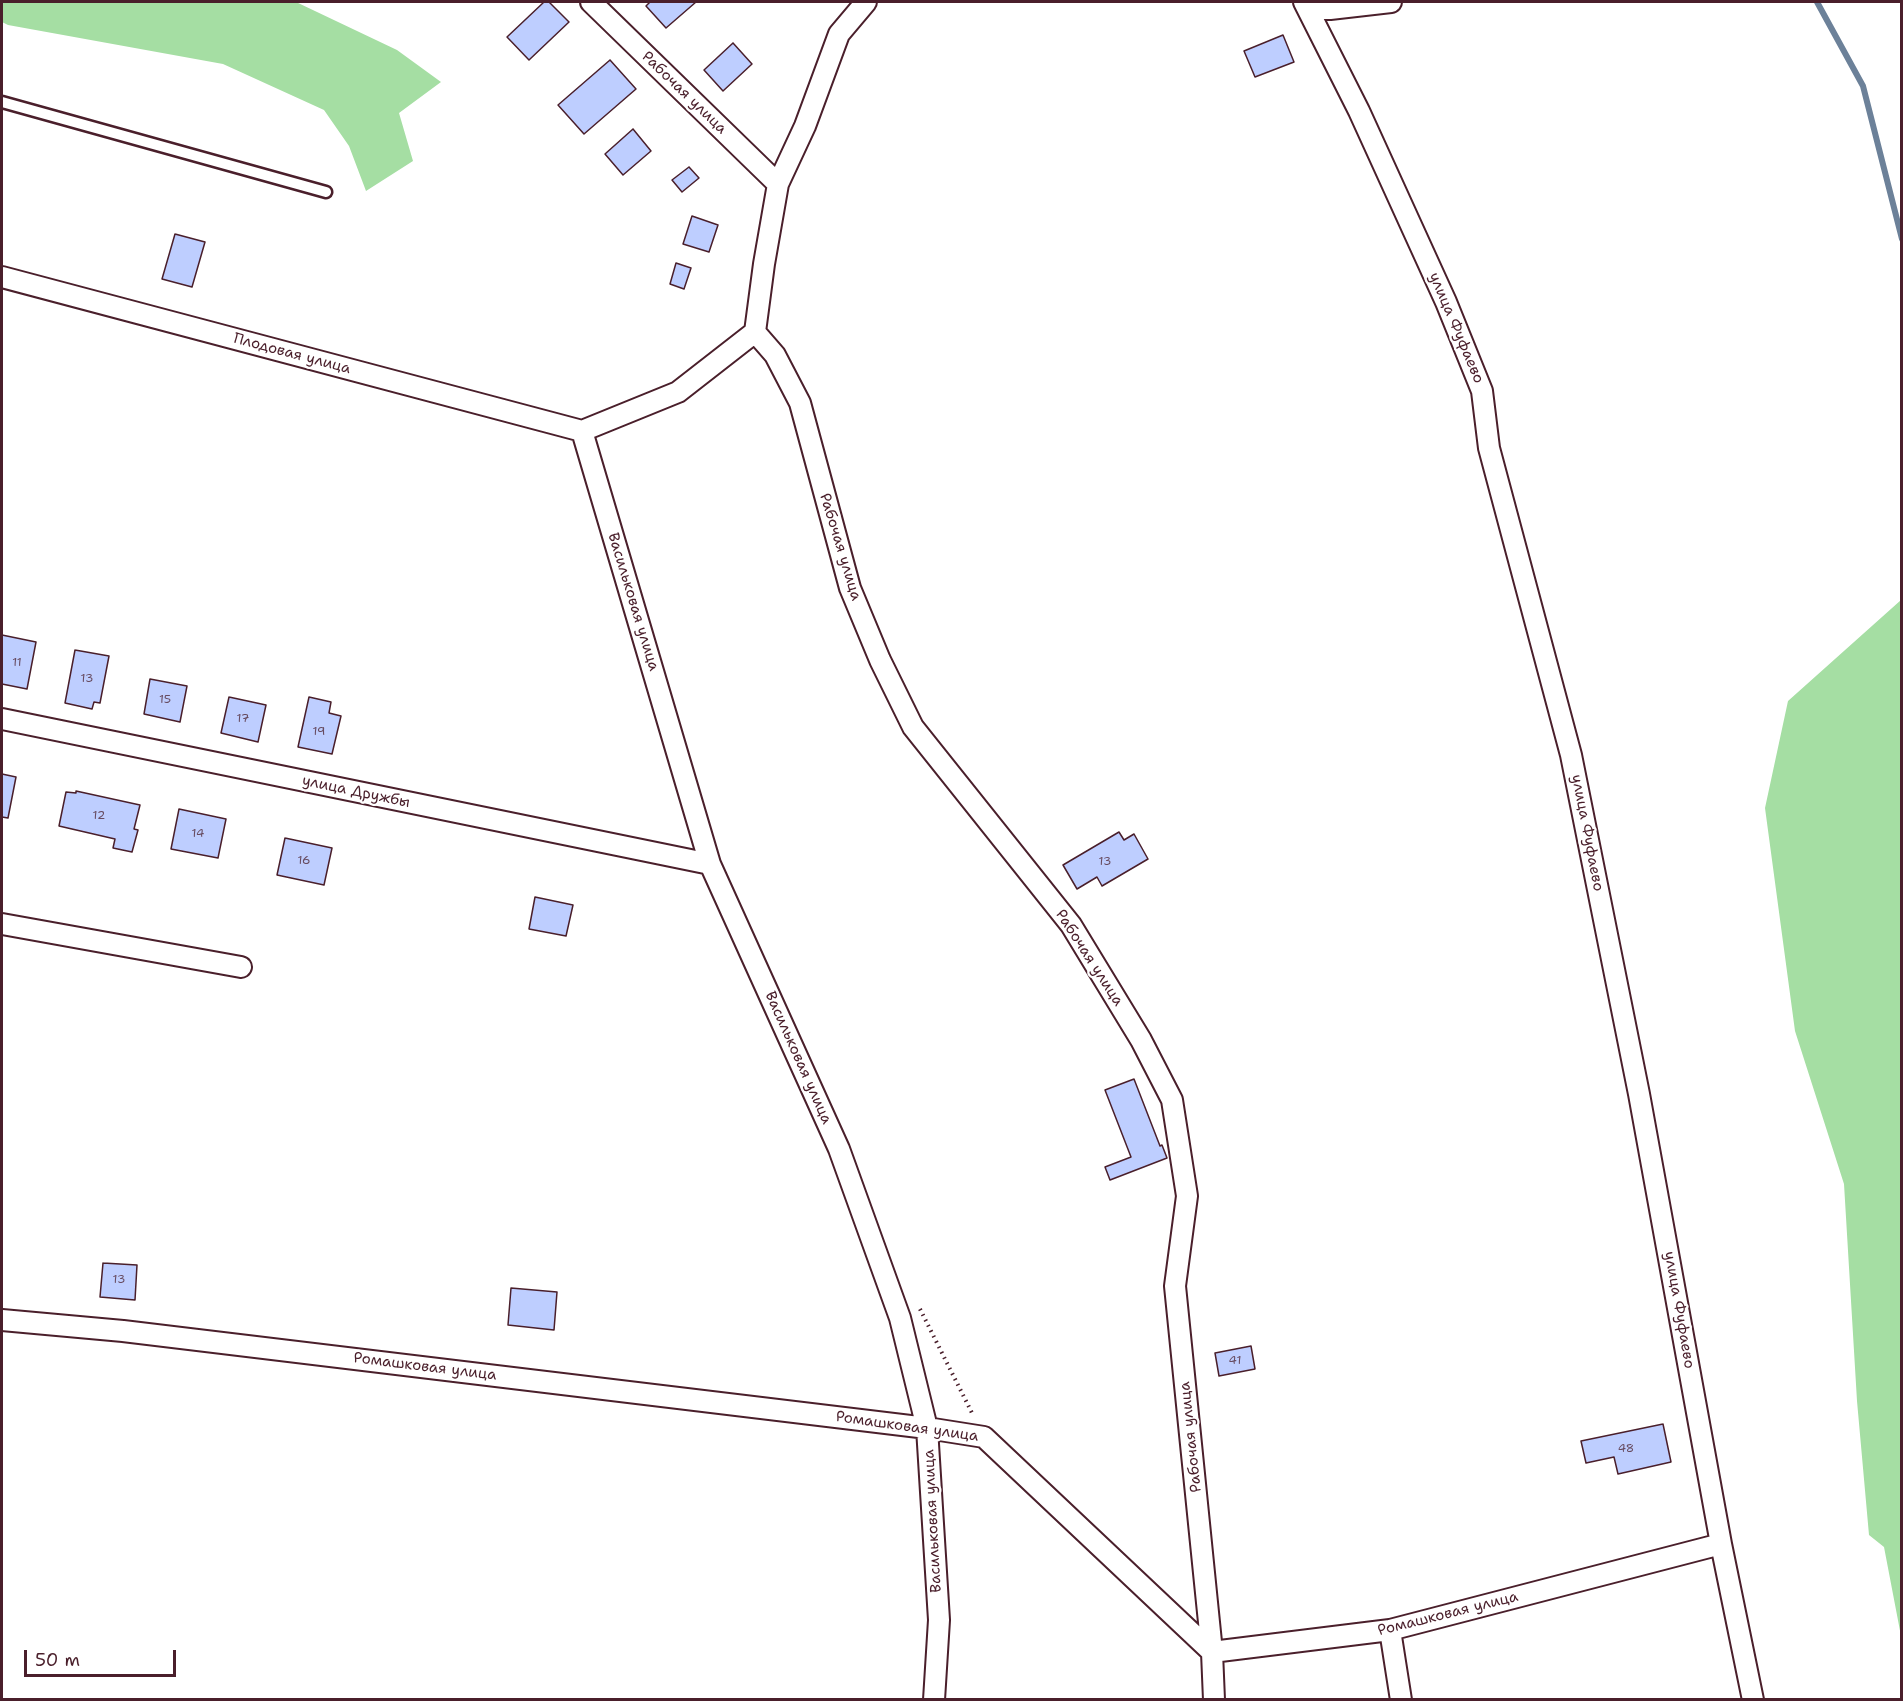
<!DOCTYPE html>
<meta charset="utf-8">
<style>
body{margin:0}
#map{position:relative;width:1903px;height:1701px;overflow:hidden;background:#fff;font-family:"Shantell Sans",sans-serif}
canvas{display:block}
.frame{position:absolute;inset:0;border:3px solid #4a1f2b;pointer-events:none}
.scale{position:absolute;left:24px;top:1650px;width:152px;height:27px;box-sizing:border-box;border:3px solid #4a1f2b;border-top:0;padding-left:8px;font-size:18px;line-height:21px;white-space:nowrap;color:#4a1f2b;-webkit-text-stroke:4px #fff;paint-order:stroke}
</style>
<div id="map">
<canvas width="1903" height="1701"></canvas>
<div class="frame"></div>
<div class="scale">50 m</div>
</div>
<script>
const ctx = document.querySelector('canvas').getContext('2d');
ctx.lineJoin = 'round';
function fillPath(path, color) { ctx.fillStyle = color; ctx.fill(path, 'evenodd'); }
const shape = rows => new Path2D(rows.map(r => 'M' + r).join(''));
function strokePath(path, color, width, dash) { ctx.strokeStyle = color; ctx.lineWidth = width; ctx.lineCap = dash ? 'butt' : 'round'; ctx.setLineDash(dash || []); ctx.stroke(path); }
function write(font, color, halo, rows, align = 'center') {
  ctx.font = font + ' "Shantell Sans",sans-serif'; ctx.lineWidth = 4.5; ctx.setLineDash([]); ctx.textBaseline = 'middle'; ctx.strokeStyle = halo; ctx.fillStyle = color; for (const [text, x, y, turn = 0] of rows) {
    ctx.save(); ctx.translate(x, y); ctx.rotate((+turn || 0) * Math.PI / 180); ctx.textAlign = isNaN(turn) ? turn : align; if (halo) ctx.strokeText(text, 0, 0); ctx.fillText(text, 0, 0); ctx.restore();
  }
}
fillPath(shape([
 [2,2,296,2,397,50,441,82,399,113,413,161,366,191,349,146,324,110,223,64,8,25,2,22],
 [1901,600,1901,1636,1884,1547,1869,1535,1857,1401,1844,1184,1795,1031,1765,808,1788,701]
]), '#a5dea3');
strokePath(shape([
 [1817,2,1863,86,1902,239]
]), '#6c8199', 6);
const building = shape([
 [544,2,549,2,569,22,529,60,507,37,544,2],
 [650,2,696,2,666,28,646,6,650,2],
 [1283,35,1294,62,1255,77,1244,51,1283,35],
 [733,43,752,64,723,91,704,70,733,43],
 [610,60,636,89,584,134,558,105,610,60],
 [633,129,651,151,623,175,605,154,633,129],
 [689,167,699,178,682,192,672,180,689,167],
 [692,216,718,225,709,252,683,244,692,216],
 [175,234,205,242,192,287,162,279,175,234],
 [676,263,691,268,684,289,670,284,676,263],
 [2,635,36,642,27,689,2,684,2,635],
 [75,650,109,656,100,703,94,702,92,709,65,703,75,650],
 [150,679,187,686,180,722,144,714,150,679],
 [229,697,266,705,258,742,221,733,229,697],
 [309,697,331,702,329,713,341,716,332,754,298,747,309,697],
 [2,774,16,777,8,818,2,817,2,774],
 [76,791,140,805,134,829,138,830,132,852,113,848,115,839,59,826,66,792,76,793,76,791],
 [179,809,226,819,218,858,171,849,179,809],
 [1119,832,1124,840,1134,834,1148,859,1102,886,1097,877,1077,889,1063,865,1119,832],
 [285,838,332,848,324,885,277,875,285,838],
 [535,897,573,905,566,936,529,929,535,897],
 [1134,1079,1160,1146,1162,1145,1167,1158,1110,1180,1105,1167,1131,1157,1105,1090,1134,1079],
 [103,1263,137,1265,135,1300,100,1297,103,1263],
 [511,1288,557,1292,554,1330,508,1325,511,1288],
 [1251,1346,1255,1369,1219,1376,1215,1353,1251,1346],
 [1663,1424,1671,1462,1618,1474,1614,1457,1586,1463,1581,1441,1663,1424]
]);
fillPath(building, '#beceff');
strokePath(building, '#4a1f2b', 1.5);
const service = shape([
 [2,102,326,192]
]);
const minor = shape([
 [591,2,778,184],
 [1304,2,1359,111,1446,302,1482,391,1489,448,1571,755,1639,1094,1721,1544,1753,1700],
 [1309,9,1330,9,1391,2],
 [2,277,582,431],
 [755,332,775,355,800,403,850,588,880,660,913,727,1071,925,1141,1040,1172,1100,1187,1196,1175,1286,1212,1652,1214,1700],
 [582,431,710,864,839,1149,900,1318,927,1428,939,1620,934,1700],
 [582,431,678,392,755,332,764,264,778,184,805,126,839,34,866,2],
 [2,719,710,864],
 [2,924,241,967],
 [2,1320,123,1331,927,1428,984,1437,1212,1652,1390,1630,1721,1544],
 [1390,1630,1401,1700]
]);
strokePath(service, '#4a1f2b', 15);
strokePath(minor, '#4a1f2b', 24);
strokePath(shape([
 [920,1309,973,1415]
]), '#4a1f2b', 4, [1.5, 4.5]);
strokePath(service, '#fff', 10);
strokePath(minor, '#fff', 20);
write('12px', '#674b60', null, [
 ["11",17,663],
 ["13",87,679],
 ["15",165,700],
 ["17",243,719],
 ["19",319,732],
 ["12",99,816],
 ["14",198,834],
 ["16",304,861],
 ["13",1105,862],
 ["13",119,1280],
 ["41",1235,1361],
 ["48",1626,1449]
]);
write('15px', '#4a1f2b', '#fff', [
 ["Рабочая улица",684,93,44],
 ["улица Фуфаево",1456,328,67],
 ["Плодовая улица",292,354,15],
 ["Рабочая улица",840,547,73],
 ["Васильковая улица",633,602,73],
 ["улица Дружбы",356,792,12],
 ["улица Фуфаево",1587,833,79],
 ["Рабочая улица",1089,958,57],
 ["Васильковая улица",798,1058,66],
 ["улица Фуфаево",1679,1310,80],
 ["Ромашковая улица",425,1367,7],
 ["Ромашковая улица",907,1427,8],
 ["Рабочая улица",1191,1437,-96],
 ["Васильковая улица",933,1521,-93],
 ["Ромашковая улица",1448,1614,-14]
]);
</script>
